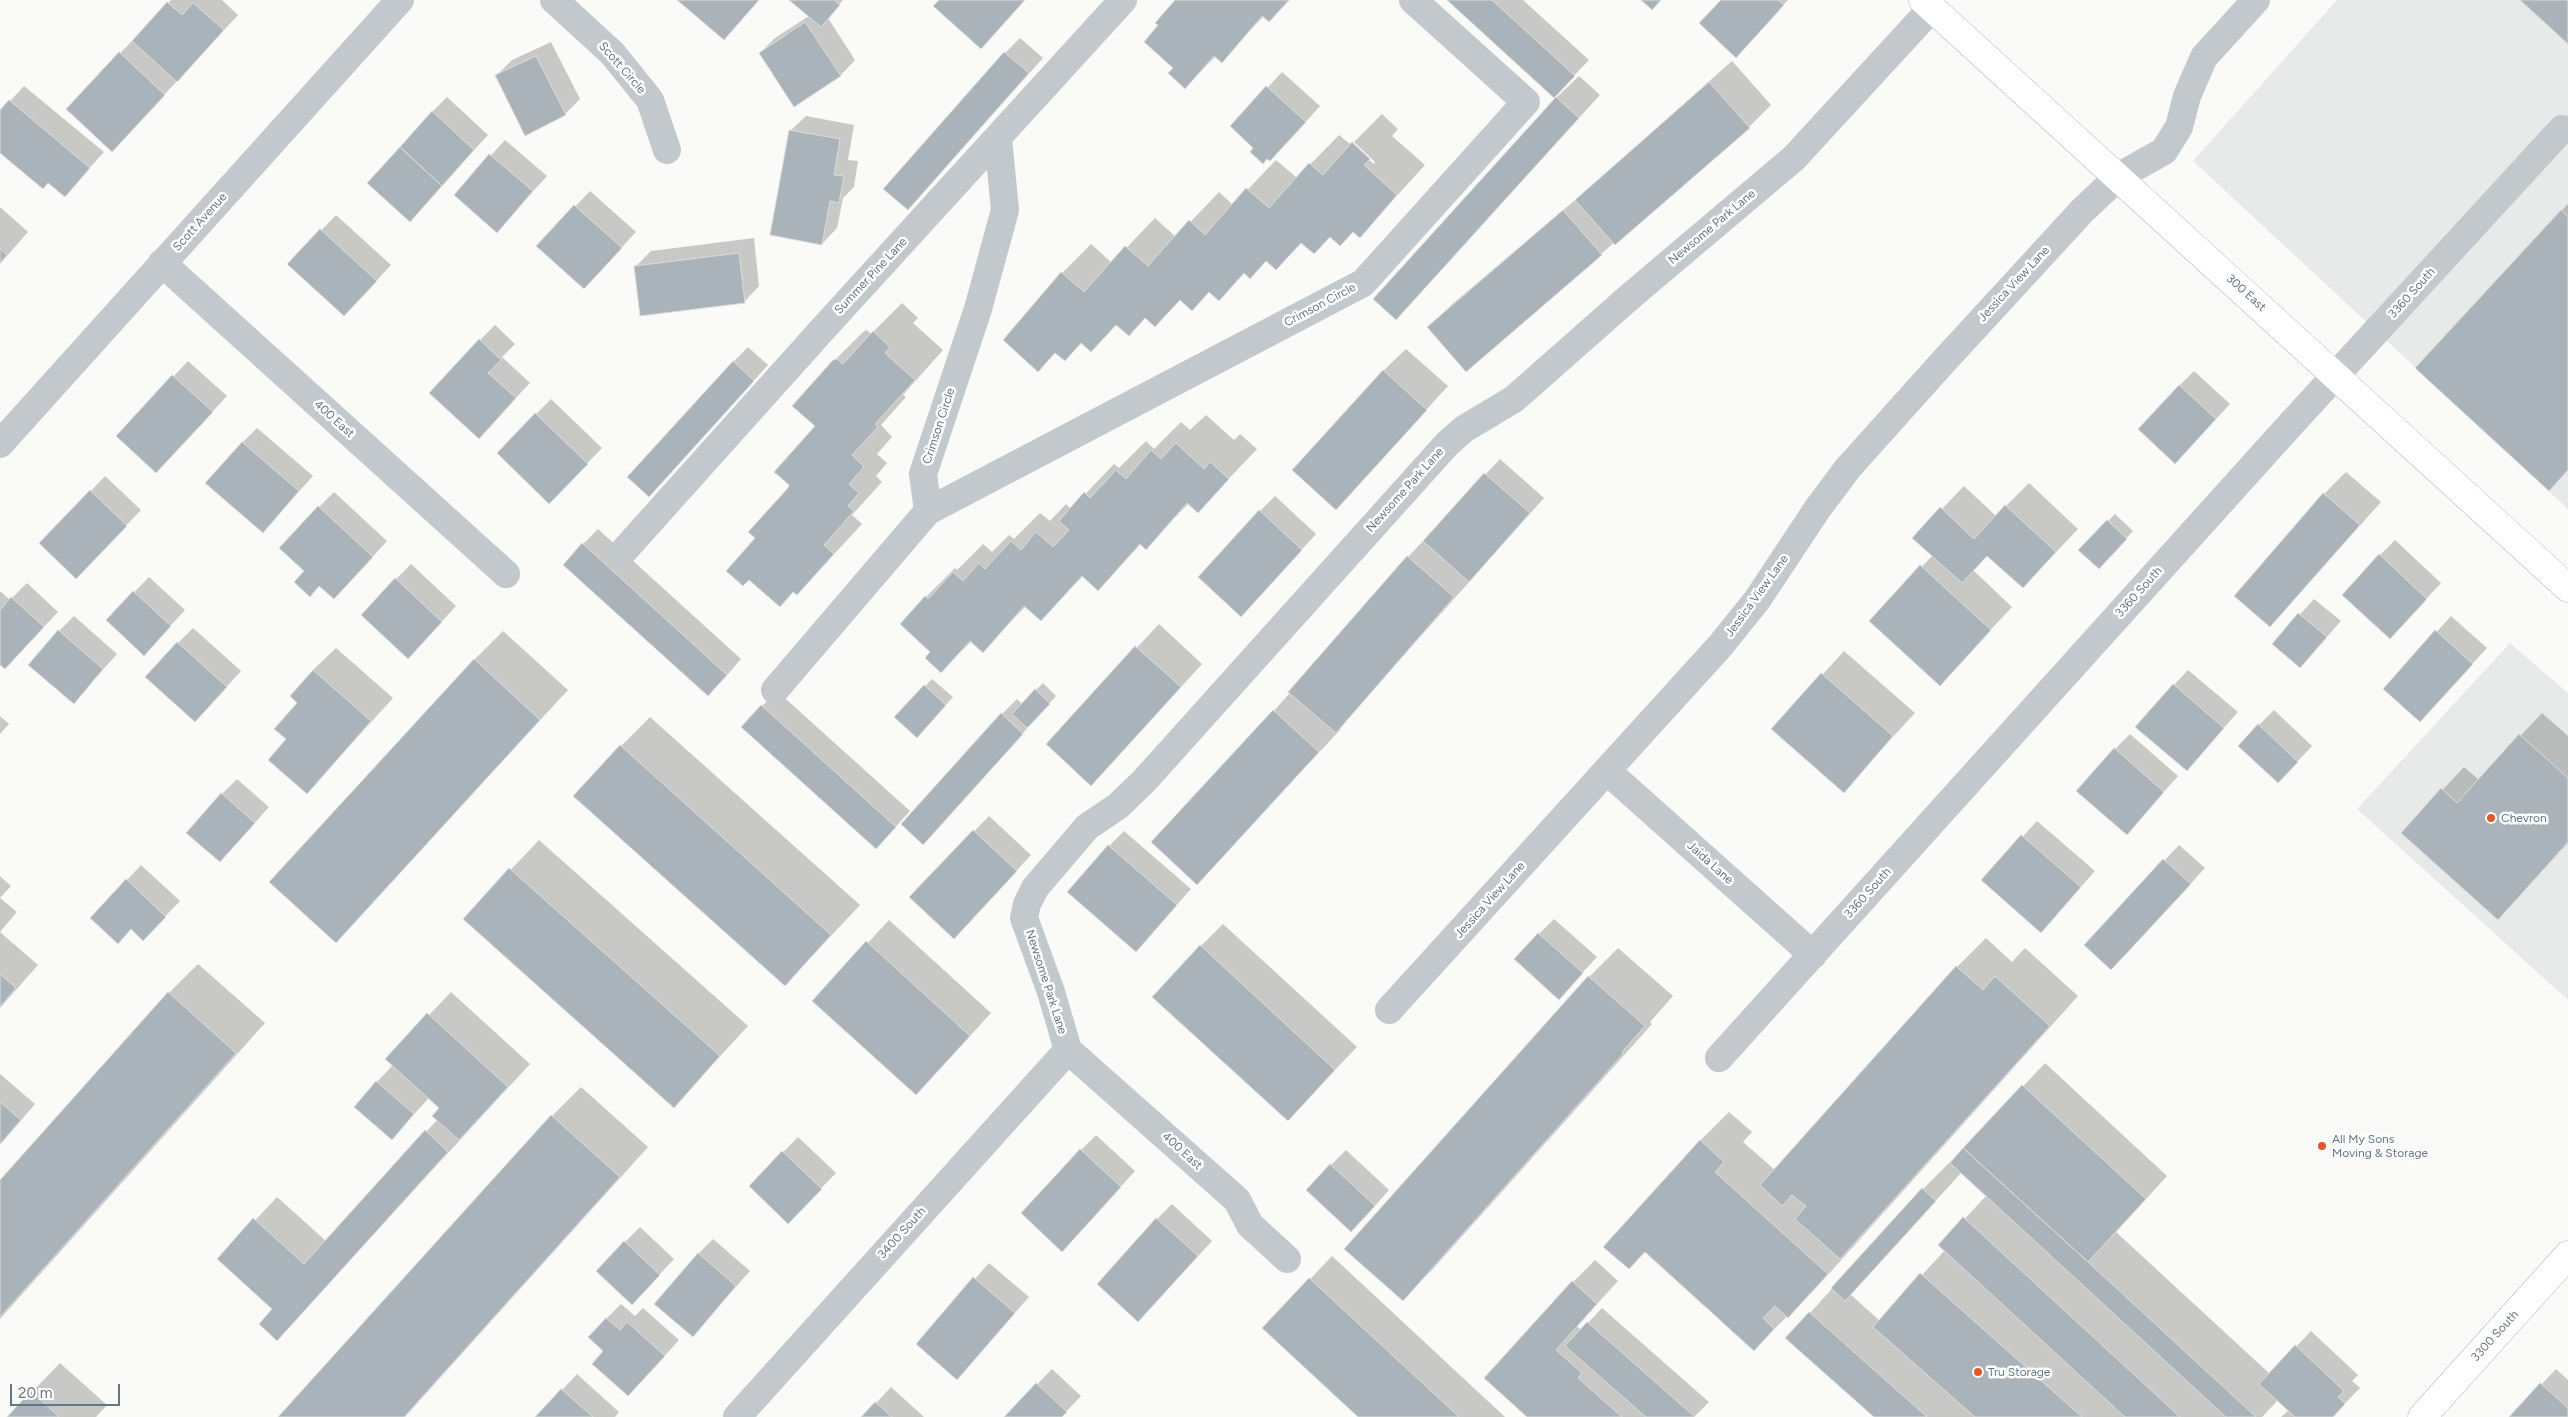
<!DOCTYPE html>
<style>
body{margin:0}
#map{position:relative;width:2568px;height:1417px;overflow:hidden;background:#fafaf8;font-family:Figtree,sans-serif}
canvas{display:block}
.scale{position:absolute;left:10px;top:1384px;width:110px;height:22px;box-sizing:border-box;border:2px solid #657683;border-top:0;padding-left:6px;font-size:15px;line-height:18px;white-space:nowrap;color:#657683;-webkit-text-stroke:4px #fff;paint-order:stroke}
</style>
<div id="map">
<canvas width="2568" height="1417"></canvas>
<div class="scale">20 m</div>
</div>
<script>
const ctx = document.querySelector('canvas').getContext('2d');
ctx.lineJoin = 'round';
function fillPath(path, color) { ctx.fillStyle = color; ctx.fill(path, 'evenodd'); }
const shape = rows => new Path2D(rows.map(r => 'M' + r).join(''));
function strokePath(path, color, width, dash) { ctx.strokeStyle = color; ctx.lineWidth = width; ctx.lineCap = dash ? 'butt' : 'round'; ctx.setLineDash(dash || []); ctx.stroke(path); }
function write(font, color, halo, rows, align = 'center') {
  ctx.font = font + ' Figtree,sans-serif'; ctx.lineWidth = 5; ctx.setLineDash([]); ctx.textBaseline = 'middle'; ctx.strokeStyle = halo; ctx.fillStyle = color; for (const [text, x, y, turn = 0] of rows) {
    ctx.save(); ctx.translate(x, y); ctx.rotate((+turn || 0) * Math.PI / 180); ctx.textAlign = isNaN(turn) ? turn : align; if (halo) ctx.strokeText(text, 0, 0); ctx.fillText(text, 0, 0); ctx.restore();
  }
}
fillPath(shape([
 [2337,0,2568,0,2568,509,2193,161],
 [2510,643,2568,693,2568,1000,2357,809]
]), '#e8e9e9');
fillPath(shape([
 [171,0,222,0,238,15,127,135,68,108],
 [791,0,843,0,828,18,855,60,840,76,760,53,775,38,809,16],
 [1176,0,1290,0,1269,21,1264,16,1221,61,1216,56,1185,87,1174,67],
 [1449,0,1523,0,1589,60,1569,81],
 [1722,0,1788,0,1750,41],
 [1020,38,1043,58,908,209,1005,53],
 [551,42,580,99,565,114,497,75,512,60],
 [1732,61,1771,105,1749,127,1601,254,1429,327,1451,305,1587,190],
 [1282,72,1320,106,1285,145,1255,148,1232,126],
 [1579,76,1600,95,1396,318,1556,98],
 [24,86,104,152,65,195,48,182,0,151,0,112],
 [447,97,488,135,410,220,432,112],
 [1382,114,1398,129,1392,136,1425,165,1360,236,1354,231,1303,242,1276,268,1267,260,1250,277,1245,273,1218,300,1209,292,1192,309,1181,299,1155,325,1146,317,1129,335,1117,324,1091,351,1082,343,1065,360,1062,273,1091,244,1112,263,1155,218,1176,237,1219,192,1233,205,1276,160,1297,178,1339,135,1374,164,1375,162,1354,142],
 [806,116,854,125,848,160,858,161,854,187,843,198,837,228,822,244,790,131],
 [505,140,547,176,497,231,455,195],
 [590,191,636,232,584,288,538,246],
 [2568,204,2568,470,2561,211],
 [0,207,28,232,0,264],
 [336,215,391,265,359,300,289,264],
 [754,238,759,286,744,302,636,266,651,251],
 [902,303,918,318,913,323,943,350,903,395,906,397,881,425,892,437,877,454,887,463,876,476,882,482,852,515,862,524,797,594,794,591,780,606,757,538,789,489,817,426,834,361,863,332,867,330,871,334],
 [495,325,515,344,502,357,530,383,493,422,480,340],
 [748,347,768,365,664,480,733,362],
 [1406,349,1448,386,1336,508,1383,371],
 [188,361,227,396,156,472,118,436],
 [2194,371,2230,404,2190,447,2179,386],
 [551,399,602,448,564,487,536,414],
 [1206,415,1234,440,1240,434,1257,449,1198,511,1189,503,1146,548,1141,544,1098,589,1083,576,1041,619,1026,606,983,651,972,641,941,671,932,652,926,597,955,568,957,570,983,544,992,552,1009,535,1014,539,1040,513,1050,521,1066,504,1071,509,1114,464,1119,468,1146,441,1154,449,1181,422,1190,430],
 [257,428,313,476,263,531,242,443],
 [1500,459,1544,498,1339,728,1341,729,1197,883,1274,711,1408,557],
 [2346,472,2381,502,2270,626,2324,494],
 [105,476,141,510,91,562,91,491],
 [2029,483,2078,529,2023,587,1988,555,1973,570,2012,607,1940,684,1871,620,1933,555,1914,538,1964,486,1996,516],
 [334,492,387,541,349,583,320,585,310,595,305,571,319,507],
 [1275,496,1316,534,1256,600,1260,511],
 [2115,514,2133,531,2106,560,2080,550],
 [598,529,741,659,723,680,583,544],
 [2395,540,2441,583,2405,622,2380,555],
 [411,564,456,606,423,642,396,579],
 [149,577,185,610,158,639,107,620],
 [27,583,58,612,5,668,0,663,0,591,10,600],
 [2314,599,2341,621,2300,667,2273,644],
 [74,616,117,654,74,702,59,631],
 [2451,616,2487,648,2434,705,2385,689],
 [1159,624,1202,664,1113,762,1047,744],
 [193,628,241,671,210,705,178,643],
 [503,631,568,690,336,941,474,660],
 [336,648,393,698,307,793,288,739,299,703,313,670],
 [1844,651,1915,713,1843,791,1773,729],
 [2188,670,2238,712,2186,770,2174,685],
 [932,679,953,697,924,729,896,717],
 [1043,683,1056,696,938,828,1002,714,1017,699,1022,704],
 [777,691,910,811,891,832,762,706],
 [2274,710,2312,746,2293,766,2259,725],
 [2542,713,2568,736,2568,843,2498,919,2402,833,2464,767,2479,780],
 [0,716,9,724,0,734],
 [650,717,860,905,785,985,621,746],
 [2130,734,2178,776,2127,833,2115,749],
 [237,779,269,807,234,846,222,794],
 [989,816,1031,855,969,922,911,897],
 [2037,821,2095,871,2055,916,1983,880],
 [1124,831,1191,889,1136,951,1109,846],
 [539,840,748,1026,674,1106,464,919],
 [2179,845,2205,868,2126,954,2085,945],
 [141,865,180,901,158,924,132,928,118,942,127,880],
 [0,876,11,886,0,898,17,912,0,932],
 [1554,919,1597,957,1559,998,1539,934],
 [889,920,991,1013,938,1071,814,1001],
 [1223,924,1357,1047,1288,1119,1201,946],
 [0,932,38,965,0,1008],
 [1986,938,2012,962,2025,948,2078,996,1817,1287,1754,1349,1700,1141,1729,1112,1752,1132,1743,1142,1775,1170,1957,967],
 [1618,948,1673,996,1650,1022,1652,1024,1432,1270,1403,1299,1346,1249,1589,977],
 [198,964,265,1023,0,1319,0,1182,169,993],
 [451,992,530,1064,277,1339,274,1309,219,1259,277,1197,326,1241,438,1119,440,1108,429,1098,392,1138,377,1082,393,1065,387,1059],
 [2045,1063,2167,1176,2116,1232,2270,1374,2311,1331,2358,1375,2352,1381,2360,1388,2332,1417,2281,1417,2289,1410,2278,1400,2262,1417,1876,1417,1810,1313,1923,1189,1952,1160,1953,1161],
 [1962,1172,1987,1195,1940,1245,1945,1250,1880,1321,1850,1294],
 [0,1074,35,1104,0,1145],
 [581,1087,648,1147,405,1417,280,1417,552,1116],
 [1096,1135,1135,1171,1077,1235,1081,1150],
 [798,1137,836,1173,788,1222,750,1186],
 [1346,1150,1389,1190,1366,1216,1331,1165],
 [1172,1204,1212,1241,1153,1305,1157,1219],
 [640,1227,674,1259,647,1288,625,1242],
 [713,1239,750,1271,693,1335,698,1254],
 [1332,1256,1505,1417,1360,1417,1264,1328],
 [1595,1260,1618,1281,1577,1326,1581,1330,1602,1308,1709,1402,1694,1417,1529,1417,1573,1282],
 [989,1263,1029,1297,957,1378,918,1344],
 [621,1304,635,1316,643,1308,679,1340,643,1380,605,1351,606,1319],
 [60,1363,107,1405,96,1417,8,1417],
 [1052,1369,1081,1396,1061,1417,1006,1417],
 [2556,1369,2568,1380,2568,1417,2511,1417],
 [577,1374,619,1412,615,1417,537,1417],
 [891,1387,924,1417,863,1417]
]), '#0003');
const building = shape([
 [677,0,759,0,724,40,677,0],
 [789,0,834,0,840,5,821,27,789,0],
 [939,0,1025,0,981,49,933,6,939,0],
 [1175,0,1289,0,1269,22,1262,16,1222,63,1214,56,1185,89,1168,73,1173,68,1144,42,1158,25,1155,23,1175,0],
 [1447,0,1492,0,1575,76,1554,98,1447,0],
 [1641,0,1661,0,1652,10,1641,0],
 [1721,0,1778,0,1784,5,1736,58,1699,23,1721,0],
 [2520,0,2568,0,2568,44,2520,0],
 [167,2,182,15,193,3,224,30,177,82,132,41,167,2],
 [805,22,841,76,794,107,759,53,805,22],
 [119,52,165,95,112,152,66,109,119,52],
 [1004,52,1029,73,908,210,883,189,1004,52],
 [536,56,566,115,525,136,495,75,536,56],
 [1709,82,1750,128,1615,245,1575,200,1709,82],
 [1266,86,1306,122,1270,161,1267,159,1263,164,1250,152,1253,148,1230,126,1266,86],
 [1556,97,1579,118,1396,320,1373,299,1556,97],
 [9,100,90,168,65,197,48,183,43,189,0,153,0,110,9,100],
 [432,111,474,150,442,186,400,147,432,111],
 [789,130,840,139,834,175,844,176,839,203,830,201,822,245,770,235,789,130],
 [1352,142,1370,159,1364,165,1397,195,1360,238,1353,232,1340,246,1330,237,1314,254,1301,243,1276,270,1266,261,1250,279,1244,273,1219,301,1209,292,1192,311,1180,300,1155,327,1145,318,1129,336,1116,325,1091,352,1081,343,1065,361,1055,353,1038,372,1003,340,1061,272,1084,292,1125,246,1148,266,1189,220,1205,235,1246,188,1269,208,1309,163,1323,175,1352,142],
 [400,147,442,186,410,222,367,183,400,147],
 [489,154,533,191,497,233,454,195,489,154],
 [574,205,622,248,584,289,536,246,574,205],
 [1563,210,1602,255,1466,372,1427,327,1563,210],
 [2561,210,2568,217,2568,470,2549,491,2415,368,2561,210],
 [320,229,377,281,344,316,287,264,320,229],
 [0,249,7,255,0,263,0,249],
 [739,253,745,303,640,316,634,266,739,253],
 [873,331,890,347,885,353,915,380,875,424,878,427,852,455,864,467,849,484,859,493,848,506,854,511,824,545,834,554,797,595,793,592,780,607,749,580,743,586,726,571,755,538,748,532,788,488,789,485,774,472,815,426,792,406,833,360,837,359,843,364,873,331],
 [479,339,501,360,488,373,516,398,479,439,429,393,479,339],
 [733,361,754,381,649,497,627,477,733,361],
 [1383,370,1427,410,1336,510,1292,470,1383,370],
 [172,375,213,412,156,473,116,436,172,375],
 [2179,385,2216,419,2175,464,2138,429,2179,385],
 [535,413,588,464,549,504,497,453,535,413],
 [242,442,299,491,263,533,205,483,242,442],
 [1176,443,1204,469,1210,462,1229,479,1198,513,1187,503,1146,550,1140,544,1098,591,1082,576,1041,621,1024,606,983,653,970,641,941,673,925,658,930,652,900,624,925,596,928,599,953,572,963,581,979,563,985,569,1011,541,1021,550,1036,532,1053,547,1069,530,1059,521,1084,492,1090,498,1116,470,1126,479,1151,450,1161,459,1176,443],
 [1484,473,1530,513,1469,582,1423,541,1484,473],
 [90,490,127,526,76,579,39,543,90,490],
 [2323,493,2360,525,2270,627,2234,596,2323,493],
 [2005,505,2056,552,2023,588,1987,556,1962,583,1912,538,1940,507,1974,539,2005,505],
 [318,506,373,557,334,599,319,586,310,597,294,582,304,571,279,548,318,506],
 [1259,510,1302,550,1241,617,1198,577,1259,510],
 [2107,520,2127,539,2099,569,2078,550,2107,520],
 [582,543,727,675,708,696,563,565,582,543],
 [2379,554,2427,599,2390,639,2342,595,2379,554],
 [1407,556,1454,597,1336,733,1288,692,1407,556],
 [1920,565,1991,630,1940,686,1869,621,1920,565],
 [395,578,442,622,408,659,361,615,395,578],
 [133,591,171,626,144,656,106,620,133,591],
 [11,597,44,627,5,669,0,665,0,610,11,597],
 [2298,613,2327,637,2300,668,2272,644,2298,613],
 [58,630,103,669,74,704,28,665,58,630],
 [2435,630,2473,664,2420,722,2383,689,2435,630],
 [177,642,227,687,195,722,145,677,177,642],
 [1135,646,1181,687,1091,786,1046,744,1135,646],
 [474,659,540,720,336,943,269,882,474,659],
 [313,670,371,721,307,794,268,760,286,739,274,729,297,703,290,696,313,670],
 [1821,673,1893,736,1844,793,1771,729,1821,673],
 [2173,684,2224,728,2187,771,2135,727,2173,684],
 [924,685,946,705,917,738,894,717,924,685],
 [1035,689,1050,704,1027,728,1012,714,1035,689],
 [761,705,896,827,876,849,741,727,761,705],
 [1273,710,1319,752,1197,885,1151,842,1273,710],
 [1001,713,1023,734,923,845,901,824,1001,713],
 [2258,724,2298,762,2278,783,2238,746,2258,724],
 [2519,734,2568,778,2568,842,2498,920,2401,833,2441,788,2457,803,2519,734],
 [620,745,831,935,785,986,573,796,620,745],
 [2114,748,2164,792,2127,835,2076,791,2114,748],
 [221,793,255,823,220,862,186,833,221,793],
 [973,830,1017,871,954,939,909,897,973,830],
 [2021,835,2081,887,2041,933,1981,880,2021,835],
 [1108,845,1177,905,1136,952,1067,892,1108,845],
 [2163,859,2191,884,2111,970,2084,945,2163,859],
 [509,868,720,1056,674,1108,463,919,509,868],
 [126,879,166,917,143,941,131,929,118,944,90,918,126,879],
 [1538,933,1583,973,1559,1000,1514,959,1538,933],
 [866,941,970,1036,916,1095,812,1001,866,941],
 [1200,945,1335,1070,1288,1121,1152,997,1200,945],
 [1956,966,1983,990,1995,976,2050,1026,1840,1259,1795,1219,1806,1206,1792,1195,1782,1206,1760,1185,1956,966],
 [0,974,16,988,0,1007,0,974],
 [1588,976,1645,1026,1622,1052,1623,1054,1403,1301,1344,1249,1588,976],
 [168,992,236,1053,0,1317,0,1180,168,992],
 [427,1013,508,1087,459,1140,432,1116,439,1108,385,1059,427,1013],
 [376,1081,414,1114,392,1140,354,1107,376,1081],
 [2022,1085,2146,1199,2088,1262,1963,1148,2022,1085],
 [0,1102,21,1120,0,1144,0,1102],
 [551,1115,620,1177,404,1417,278,1417,551,1115],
 [425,1130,448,1152,277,1341,259,1324,272,1309,217,1259,253,1218,304,1264,425,1130],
 [1700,1140,1724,1162,1715,1172,1828,1274,1788,1318,1775,1306,1763,1318,1774,1329,1754,1351,1645,1252,1629,1269,1603,1247,1700,1140],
 [1963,1148,2088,1262,2256,1417,2226,1417,1950,1163,1963,1148],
 [1080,1149,1121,1187,1062,1252,1021,1213,1080,1149],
 [782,1151,822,1189,788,1224,749,1186,782,1151],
 [1330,1164,1375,1206,1351,1232,1306,1190,1330,1164],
 [1922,1188,1936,1201,1845,1301,1831,1288,1922,1188],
 [1963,1217,2180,1417,2125,1417,1938,1245,1963,1217],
 [1156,1218,1198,1256,1138,1322,1097,1284,1156,1218],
 [624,1241,660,1275,632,1305,596,1271,624,1241],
 [698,1253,736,1286,693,1337,654,1304,698,1253],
 [1920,1273,2082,1417,1975,1417,1873,1327,1920,1273],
 [973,1277,1015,1313,957,1380,916,1344,973,1277],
 [1309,1278,1459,1417,1358,1417,1262,1328,1309,1278],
 [1572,1281,1597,1304,1556,1350,1582,1373,1578,1378,1622,1417,1527,1417,1484,1378,1572,1281],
 [1809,1312,1927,1417,1874,1417,1785,1338,1809,1312],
 [606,1318,620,1330,627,1322,665,1356,628,1396,592,1364,603,1351,588,1337,606,1318],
 [1587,1322,1695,1417,1646,1417,1565,1346,1587,1322],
 [2295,1345,2344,1391,2338,1397,2345,1404,2333,1417,2295,1417,2259,1384,2295,1345],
 [1036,1383,1067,1412,1062,1417,1004,1417,1036,1383],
 [2540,1383,2568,1408,2568,1417,2509,1417,2540,1383],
 [561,1389,593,1417,535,1417,561,1389],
 [31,1391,59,1417,7,1417,31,1391],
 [875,1402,892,1417,861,1417,875,1402]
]);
fillPath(building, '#aab3b9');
strokePath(building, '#dcdcda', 1);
const secondary = shape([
 [1923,0,2568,588]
]);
const primary = shape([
 [2422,1417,2568,1255]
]);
strokePath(secondary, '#b3babf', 29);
strokePath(primary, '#b5babe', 29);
strokePath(shape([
 [554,0,612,53,650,100,667,150],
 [162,263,506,574],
 [0,444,400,0],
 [928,511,923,474,978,309,1005,210,998,138],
 [621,554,821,331,1123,0],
 [775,690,928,511,1363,283,1526,102,1413,0],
 [1607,771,1813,955],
 [1389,1010,1720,646,1757,600,1818,508,1848,468,1944,361,2082,211,2118,177,2164,151,2179,127,2187,96,2204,57,2256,0],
 [1068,1050,1051,992,1024,918,1027,904,1035,888,1087,827,1118,806,1144,781,1447,444,1464,429,1514,399,1633,294,1794,158,1932,8],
 [1068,1050,1237,1200,1250,1225,1287,1259],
 [1719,1058,2291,424,2562,129],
 [737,1417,1068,1050]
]), '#c3c8cc', 28);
strokePath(secondary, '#fff', 28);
strokePath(primary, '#fff', 28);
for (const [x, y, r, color] of [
 [2491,818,5,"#e4572e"],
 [2322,1146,5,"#e4572e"],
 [1978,1372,5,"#e4572e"]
]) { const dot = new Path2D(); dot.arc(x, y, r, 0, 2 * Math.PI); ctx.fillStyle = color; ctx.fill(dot); strokePath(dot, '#fff', 2); }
write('12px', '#657683', '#fff', [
 ["Scott Circle",622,68,49],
 ["Scott Avenue",200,222,-48],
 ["Newsome Park Lane",1712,227,-40],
 ["Summer Pine Lane",871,276,-47],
 ["Jessica View Lane",2014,284,-47],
 ["300 East",2246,293,42],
 ["3360 South",2412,293,-48],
 ["Crimson Circle",1320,305,-28],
 ["400 East",334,419,42],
 ["Crimson Circle",939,426,-72],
 ["Newsome Park Lane",1405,490,-48],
 ["3360 South",2139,592,-48],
 ["Jessica View Lane",1757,596,-54],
 ["Jaida Lane",1710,863,42],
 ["3360 South",1868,893,-48],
 ["Jessica View Lane",1490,900,-48],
 ["Newsome Park Lane",1046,982,72],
 ["400 East",1182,1151,42],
 ["3400 South",902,1233,-48],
 ["3300 South",2495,1336,-48]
]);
write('12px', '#657683', '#fff', [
 ["Chevron",2501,818],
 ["All My Sons",2332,1139],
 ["Moving & Storage",2332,1153],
 ["Tru Storage",1988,1372]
], 'left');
</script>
